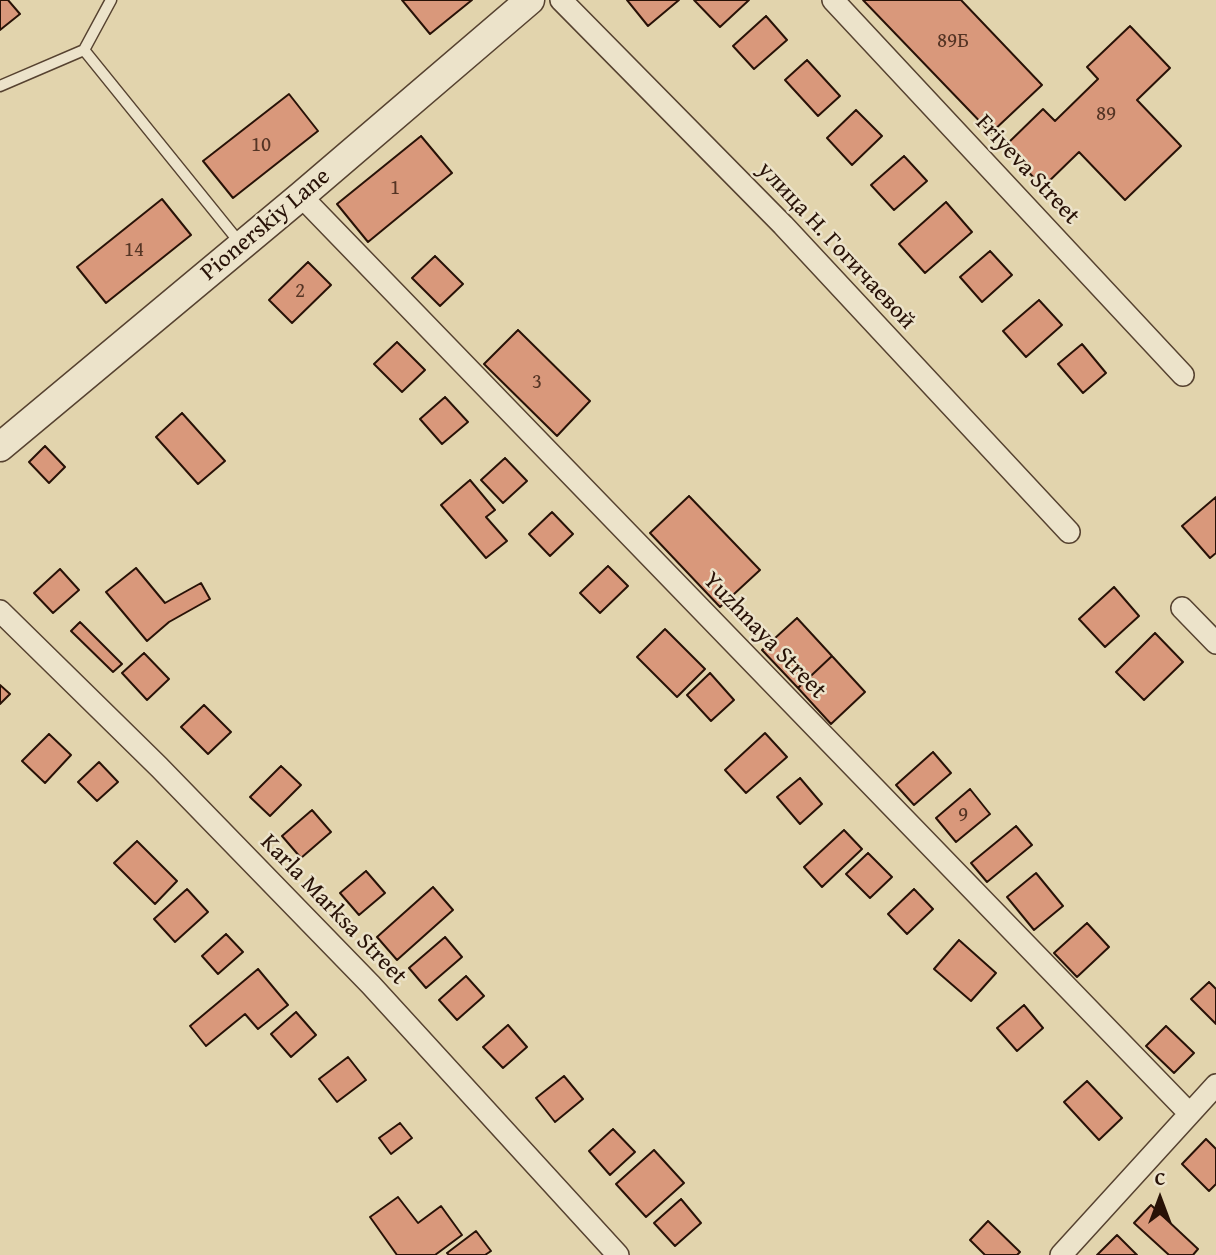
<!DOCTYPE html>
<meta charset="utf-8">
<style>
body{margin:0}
#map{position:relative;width:1216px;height:1255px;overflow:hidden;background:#e2d4ad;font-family:"Gentium Book Plus",serif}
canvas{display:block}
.north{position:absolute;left:1125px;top:1164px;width:70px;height:70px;-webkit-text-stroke:5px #ece3ca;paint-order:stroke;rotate:0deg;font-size:19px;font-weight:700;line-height:28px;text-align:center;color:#281207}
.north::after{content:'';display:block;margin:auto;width:24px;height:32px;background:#281207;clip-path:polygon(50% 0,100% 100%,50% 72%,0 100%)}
</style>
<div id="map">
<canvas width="1216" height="1255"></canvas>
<div class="north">С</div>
</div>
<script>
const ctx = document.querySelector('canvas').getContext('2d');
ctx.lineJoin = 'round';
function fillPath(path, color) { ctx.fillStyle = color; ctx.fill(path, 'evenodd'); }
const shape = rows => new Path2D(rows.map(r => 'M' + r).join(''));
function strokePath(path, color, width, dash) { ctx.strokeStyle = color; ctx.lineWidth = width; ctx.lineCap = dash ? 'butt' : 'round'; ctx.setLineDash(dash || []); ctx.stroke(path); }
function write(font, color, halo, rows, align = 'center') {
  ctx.font = font + ' "Gentium Book Plus",serif'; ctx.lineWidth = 5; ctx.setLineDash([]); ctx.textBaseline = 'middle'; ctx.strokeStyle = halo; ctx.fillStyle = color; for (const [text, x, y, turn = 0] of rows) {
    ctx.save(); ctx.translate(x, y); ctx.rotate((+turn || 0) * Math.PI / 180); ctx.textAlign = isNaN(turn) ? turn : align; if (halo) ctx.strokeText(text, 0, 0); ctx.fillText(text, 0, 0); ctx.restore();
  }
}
const building = shape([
 [0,0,8,0,20,14,0,30,0,0],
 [402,0,472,0,430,34,402,0],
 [627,0,679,0,648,26,627,0],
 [694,0,749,0,720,27,694,0],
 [863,0,961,0,1042,85,991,133,863,0],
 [766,16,787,40,754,69,733,46,766,16],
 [1130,26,1170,68,1137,100,1181,146,1125,200,1079,152,1043,187,1004,147,1043,109,1055,121,1098,79,1087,67,1130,26],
 [807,60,840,96,818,116,785,80,807,60],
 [289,94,318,131,233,198,203,161,289,94],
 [856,110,882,136,852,165,827,138,856,110],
 [421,136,452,173,368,242,337,204,421,136],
 [904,156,927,181,894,210,871,185,904,156],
 [162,199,191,235,106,303,77,267,162,199],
 [946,202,972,232,925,273,899,244,946,202],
 [990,251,1012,275,982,302,960,277,990,251],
 [435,256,463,284,440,306,412,278,435,256],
 [308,262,331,285,292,323,269,300,308,262],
 [1039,300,1062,325,1026,357,1003,331,1039,300],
 [518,330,590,401,557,436,484,364,518,330],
 [397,342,425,370,402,392,374,364,397,342],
 [1082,344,1106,373,1083,393,1058,364,1082,344],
 [445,397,468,422,442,444,420,419,445,397],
 [182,413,225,461,198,484,156,437,182,413],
 [45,446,65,467,49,483,29,462,45,446],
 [505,458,527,481,503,503,481,480,505,458],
 [470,480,495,510,486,517,507,541,486,558,441,505,470,480],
 [689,496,760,570,720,607,650,533,689,496],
 [1216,497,1216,553,1210,558,1182,526,1216,497],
 [552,512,573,534,550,556,529,534,552,512],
 [608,566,628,586,600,613,580,593,608,566],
 [136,568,165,603,201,583,210,599,169,622,147,641,106,592,136,568],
 [60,569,79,590,53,613,34,593,60,569],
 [1114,587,1139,616,1105,647,1079,619,1114,587],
 [797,618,832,656,798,688,762,650,797,618],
 [80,622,122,664,113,672,71,631,80,622],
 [665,629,705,669,677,697,637,657,665,629],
 [1155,633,1183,662,1144,700,1116,672,1155,633],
 [144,653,169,679,147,700,122,673,144,653],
 [832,656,865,692,831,724,798,688,832,656],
 [710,673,734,700,711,721,687,695,710,673],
 [0,685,10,694,0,704,0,685],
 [204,705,231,732,208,754,181,727,204,705],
 [765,733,787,757,746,793,725,770,765,733],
 [49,734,71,755,45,783,22,761,49,734],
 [933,752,951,773,914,805,896,785,933,752],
 [99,762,118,782,97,801,78,782,99,762],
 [281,766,301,785,270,816,250,797,281,766],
 [800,778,822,804,800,824,777,797,800,778],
 [970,789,990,814,956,842,936,818,970,789],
 [312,810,331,832,301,858,282,836,312,810],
 [1016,826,1032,845,987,882,971,863,1016,826],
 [844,830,862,849,822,887,804,867,844,830],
 [137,841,177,881,155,904,114,863,137,841],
 [868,853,892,877,870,898,846,874,868,853],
 [366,871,385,893,359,915,340,893,366,871],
 [1036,873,1063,906,1034,930,1007,897,1036,873],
 [433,887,453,910,397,960,377,937,433,887],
 [187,889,208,912,175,942,154,919,187,889],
 [914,889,933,909,907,934,888,914,914,889],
 [1087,923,1109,947,1077,977,1054,953,1087,923],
 [226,934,243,952,218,974,202,956,226,934],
 [445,937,462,957,426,988,409,968,445,937],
 [959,940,996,973,971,1001,934,969,959,940],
 [258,969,288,1005,258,1029,245,1014,206,1046,190,1026,258,969],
 [466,976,484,996,457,1020,439,1000,466,976],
 [1209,982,1216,989,1216,1024,1191,999,1209,982],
 [1024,1005,1043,1028,1017,1051,997,1028,1024,1005],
 [296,1012,316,1035,291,1057,271,1034,296,1012],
 [508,1025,527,1047,503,1068,483,1047,508,1025],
 [1166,1026,1194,1053,1174,1073,1146,1046,1166,1026],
 [348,1057,366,1080,337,1102,319,1079,348,1057],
 [564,1076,583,1099,555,1122,536,1098,564,1076],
 [1087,1081,1122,1118,1099,1140,1064,1102,1087,1081],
 [400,1123,412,1138,391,1154,379,1138,400,1123],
 [613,1129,635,1152,610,1175,589,1151,613,1129],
 [1206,1139,1216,1149,1216,1184,1209,1191,1182,1164,1206,1139],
 [654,1150,684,1183,646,1217,616,1184,654,1150],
 [398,1197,418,1223,441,1206,462,1235,435,1255,397,1255,370,1217,398,1197],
 [681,1199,701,1223,675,1246,654,1223,681,1199],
 [1151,1205,1198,1249,1193,1255,1169,1255,1134,1223,1151,1205],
 [988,1221,1020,1252,1017,1255,985,1255,970,1240,988,1221],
 [476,1231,491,1251,485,1255,449,1255,447,1253,476,1231],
 [1117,1235,1137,1255,1097,1255,1117,1235]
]);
fillPath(building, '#d9987b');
strokePath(building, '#281207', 2);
const service = shape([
 [84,50,111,0],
 [0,86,84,50,240,243]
]);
const minor = shape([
 [561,0,783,225,1069,532],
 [833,0,1183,375],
 [301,196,1189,1113],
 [1182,608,1216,643],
 [0,611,159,767,371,985,618,1255],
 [1061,1255,1216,1085]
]);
const tertiary = shape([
 [0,447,301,196,530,0]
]);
strokePath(service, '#564230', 13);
strokePath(minor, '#564230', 24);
strokePath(tertiary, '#564230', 31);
strokePath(service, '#ece3ca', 10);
strokePath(minor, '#ece3ca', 21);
strokePath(tertiary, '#ece3ca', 28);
write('21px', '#543424', null, [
 ["89Б",953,42],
 ["89",1106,115],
 ["10",261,146],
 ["1",395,189],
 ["14",134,251],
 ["2",300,292],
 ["3",537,383],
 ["9",963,816]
]);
write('24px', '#281207', '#ece3ca', [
 ["Friyeva Street",1027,170,47],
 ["Pionerskiy Lane",266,225,-40],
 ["улица Н. Гогичаевой",836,246,47],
 ["Yuzhnaya Street",764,636,46],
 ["Karla Marksa Street",333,910,46]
]);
</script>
